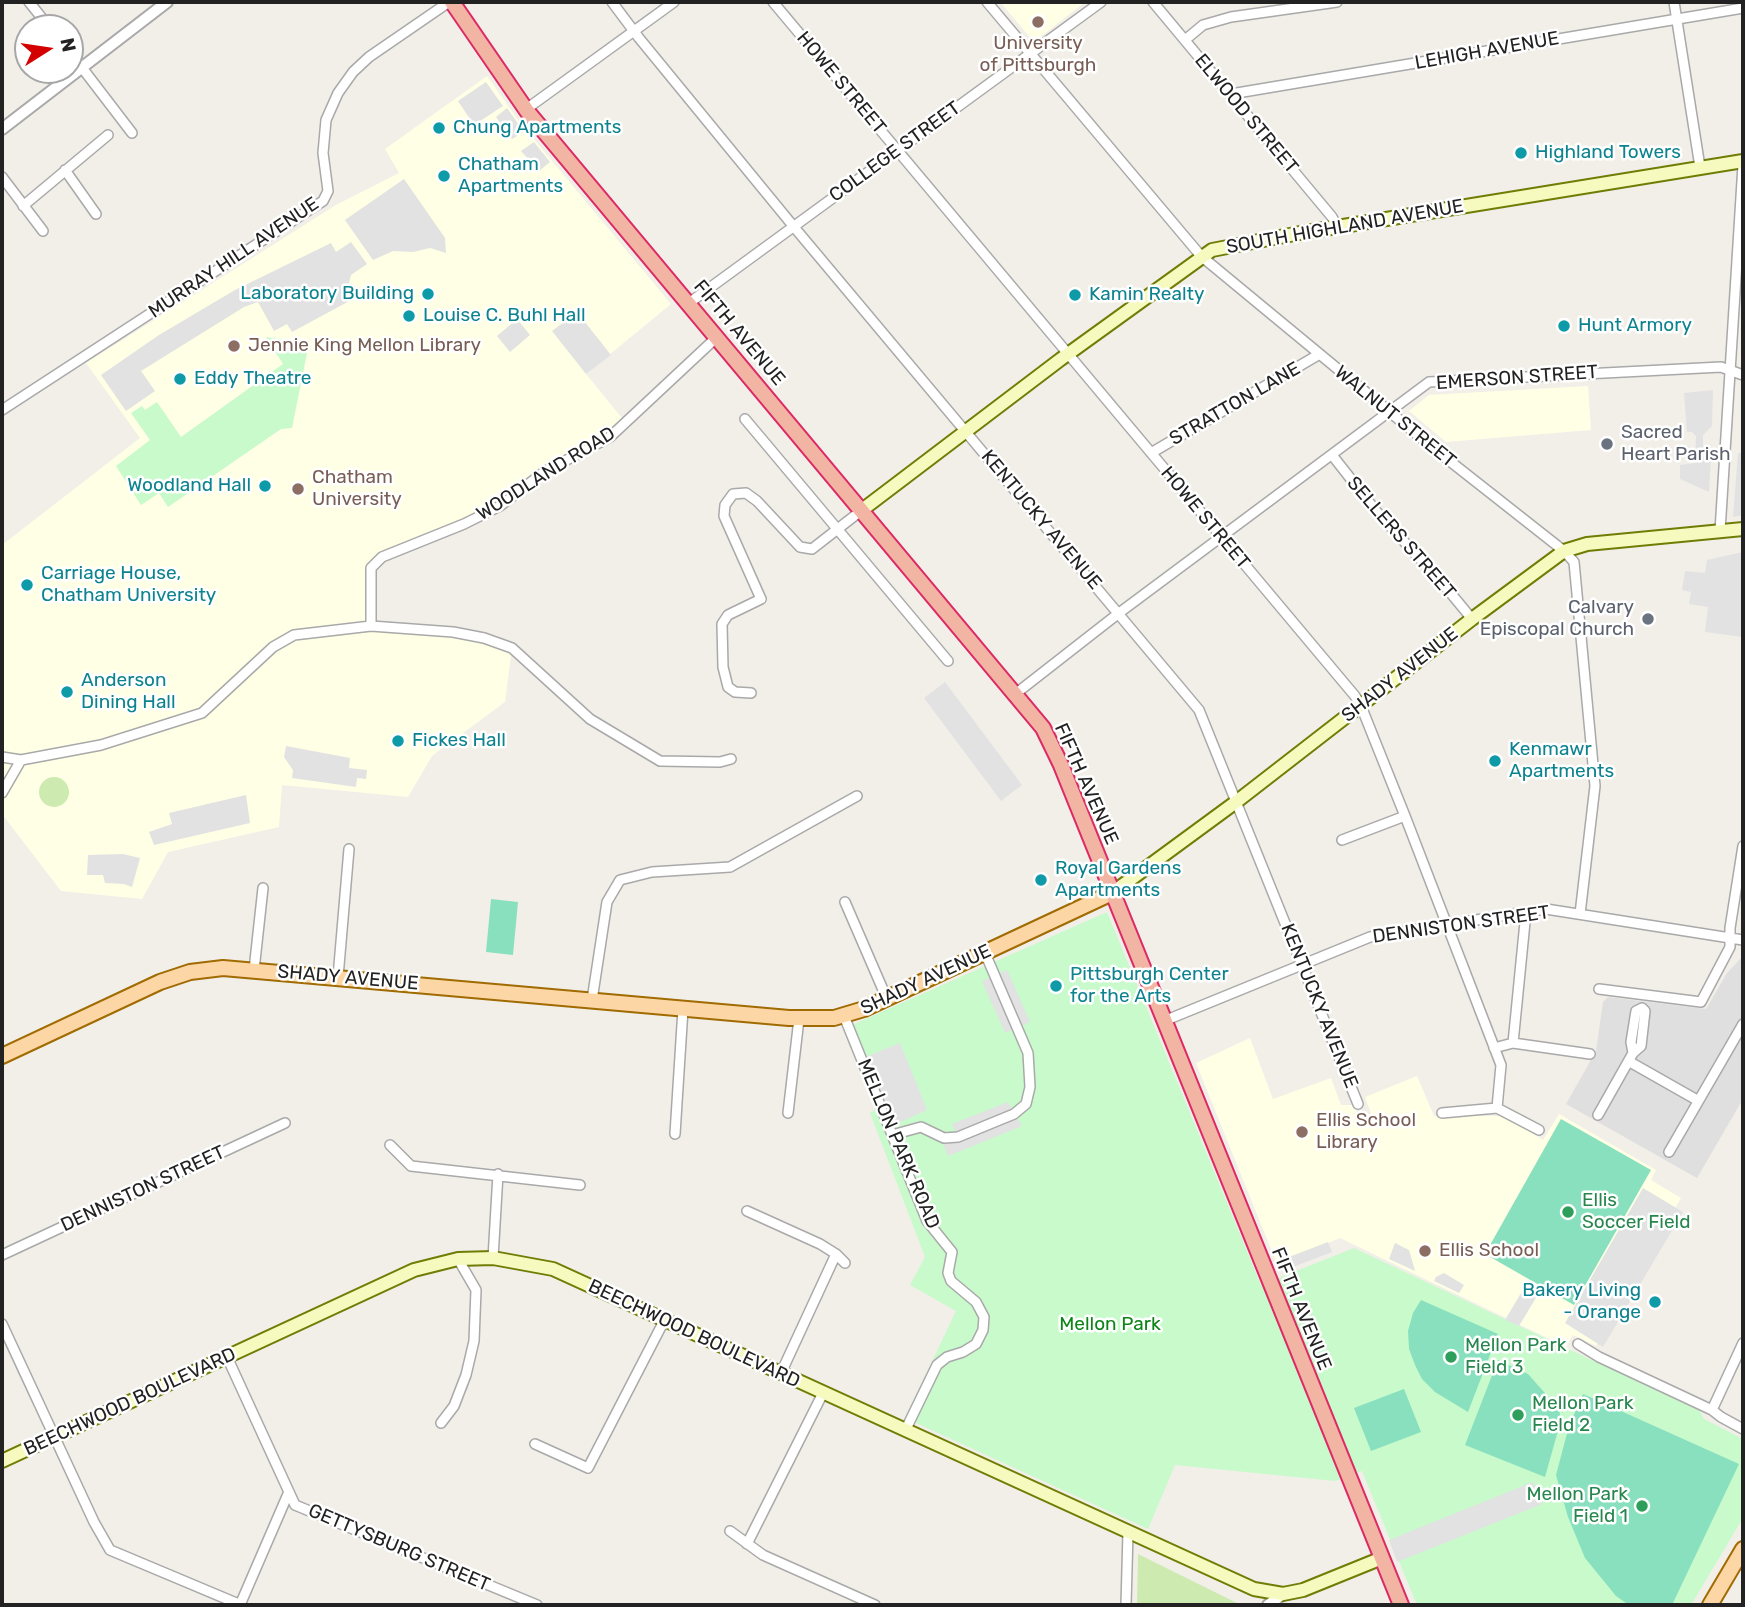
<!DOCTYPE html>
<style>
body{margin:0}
#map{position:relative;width:1745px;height:1607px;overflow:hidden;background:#f2efe9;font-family:Rubik,sans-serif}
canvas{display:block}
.frame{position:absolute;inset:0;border:4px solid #222;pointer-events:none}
.north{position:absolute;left:14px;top:14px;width:70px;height:70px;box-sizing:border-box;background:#fff;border:2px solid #a7a7a7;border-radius:50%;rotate:78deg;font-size:19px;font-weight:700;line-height:28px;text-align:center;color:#222}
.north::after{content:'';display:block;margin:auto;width:24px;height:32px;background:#d40000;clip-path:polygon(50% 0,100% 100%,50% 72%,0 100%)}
</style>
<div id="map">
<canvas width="1745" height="1607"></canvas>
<div class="frame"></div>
<div class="north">N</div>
</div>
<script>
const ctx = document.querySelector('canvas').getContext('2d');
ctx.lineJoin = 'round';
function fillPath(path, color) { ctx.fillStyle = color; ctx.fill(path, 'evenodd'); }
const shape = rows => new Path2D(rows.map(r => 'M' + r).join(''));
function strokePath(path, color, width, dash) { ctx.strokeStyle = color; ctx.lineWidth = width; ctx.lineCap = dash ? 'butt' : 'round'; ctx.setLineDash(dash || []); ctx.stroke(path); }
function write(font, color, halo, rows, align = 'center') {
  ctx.font = font + ' Rubik,sans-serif'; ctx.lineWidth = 5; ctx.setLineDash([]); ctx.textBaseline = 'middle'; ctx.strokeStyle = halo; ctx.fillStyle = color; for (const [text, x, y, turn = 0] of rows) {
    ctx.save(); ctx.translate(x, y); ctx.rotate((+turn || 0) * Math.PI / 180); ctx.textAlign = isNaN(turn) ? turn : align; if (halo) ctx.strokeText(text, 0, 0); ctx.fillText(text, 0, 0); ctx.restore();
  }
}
fillPath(shape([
 [1743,956,1743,1099,1697,1178,1566,1104,1596,1051,1603,1002,1608,997,1706,1009,1727,973]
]), '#e0dfdf');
fillPath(shape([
 [1000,2,1085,2,1034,42],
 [487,76,518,120,671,304,586,374,626,423,544,472,500,506,382,557,371,568,371,626,453,632,512,648,505,702,432,756,408,797,282,785,279,827,168,852,142,899,61,891,2,814,2,545,140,438,86,363,336,205,399,173,385,149],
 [1588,386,1591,430,1446,442,1409,411,1429,395],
 [1250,1038,1273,1099,1331,1078,1341,1105,1354,1105,1359,1116,1372,1116,1365,1097,1417,1076,1434,1116,1506,1116,1543,1140,1559,1114,1656,1170,1651,1180,1681,1198,1596,1346,1573,1335,1566,1347,1340,1238,1277,1264,1196,1063]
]), '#ffffe5');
fillPath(shape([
 '39 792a15 15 0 1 1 30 0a15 15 0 1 1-30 0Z',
 [1138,1554,1239,1604,1137,1605]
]), '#cdebb0');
fillPath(shape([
 [266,337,309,343,292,428,281,429,168,507,159,493,141,505,116,466,150,440,131,413,142,406,145,410,157,402,181,437,283,364],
 [1107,912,1261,1285,1354,1248,1700,1411,1704,1419,1743,1439,1743,1518,1691,1605,1417,1605,1362,1471,1335,1481,1175,1465,1148,1529,905,1418,956,1311,910,1285,925,1257,870,1113,876,1109,843,1029]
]), '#c8facc');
fillPath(shape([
 [491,899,518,902,513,955,486,952],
 [1561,1119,1651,1170,1574,1305,1485,1254],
 [1421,1300,1498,1334,1468,1412,1435,1392,1422,1379,1415,1365,1409,1349,1408,1331,1413,1313],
 [1498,1360,1528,1374,1559,1409,1561,1420,1545,1477,1465,1445],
 [1404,1389,1421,1432,1371,1451,1354,1408],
 [1583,1394,1739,1464,1672,1605,1629,1605,1616,1596,1585,1558,1568,1517,1556,1475,1569,1426]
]), '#88e0be');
fillPath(shape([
 [486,82,503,106,474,125,458,101],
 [507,108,524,132,512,139,496,117],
 [534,142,550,162,539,171,521,151],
 [404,179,445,238,446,253,430,248,413,252,393,251,373,260,345,220],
 [351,242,367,264,351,275,349,283,355,298,292,332,287,324,274,331,258,302,244,307,141,371,155,391,126,411,101,375,159,335,235,290,331,243,336,252],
 [577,312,611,355,586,374,552,331],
 [517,319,530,335,510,352,497,336],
 [1713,390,1712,426,1703,435,1703,446,1711,455,1709,492,1680,479,1680,465,1695,463,1696,436,1692,432,1687,432,1684,393],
 [1738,453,1743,453,1743,515,1733,517],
 [1743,552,1743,637,1705,632,1708,607,1689,604,1691,592,1682,590,1685,571,1705,573,1707,560],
 [945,682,1022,785,1001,801,924,698],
 [286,746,350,758,349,768,367,770,366,779,357,778,356,787,292,778,293,770,284,757],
 [246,795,250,823,154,845,149,832,172,824,169,813],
 [123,854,140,858,132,887,124,884,105,883,103,875,87,875,88,855],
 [1007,970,1030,1022,1005,1033,982,981],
 [900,1043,927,1110,889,1127,861,1059],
 [1008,1102,1022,1126,948,1156,943,1143,958,1137,952,1124],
 [1643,1188,1683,1212,1603,1347,1565,1323],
 [1328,1242,1332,1252,1293,1267,1289,1257],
 [1395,1243,1409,1250,1415,1271,1389,1259],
 [1444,1273,1464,1285,1459,1293,1434,1281,1436,1277],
 [1524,1288,1537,1296,1519,1326,1505,1320],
 [1533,1482,1542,1504,1397,1562,1389,1540]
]), '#e2e2e2');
const minor = shape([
 [29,2,50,28],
 [612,2,639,38,794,227,1199,710,1358,1104],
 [773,2,1355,696,1361,706,1405,816,1501,1065,1497,1108],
 [987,2,1201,256,1437,451,1564,551,1574,562,1595,786,1580,914],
 [1153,2,1332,217,1337,227],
 [1674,2,1700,167],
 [1185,40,1203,25,1231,17,1337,2],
 [70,52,132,133],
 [1231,94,1743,8],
 [525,110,674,2],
 [65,170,96,214],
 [2,177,43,231],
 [23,206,108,135],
 [689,303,1101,2],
 [2,410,323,201,328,191,323,153,326,120,338,93,353,72,369,57,449,2],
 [745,419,948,661],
 [1151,453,1318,355],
 [1332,455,1376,511,1444,585,1472,619],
 [1720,531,1743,165],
 [371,626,453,632,484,638,512,648,590,719,660,761,720,762,731,759],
 [751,693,735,692,728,687,723,667,722,624,728,615,761,599,724,516,725,505,733,494,746,493,757,501,800,547,812,549,862,510],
 [1014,695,1119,613,1429,382,1721,367,1743,375],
 [2,757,21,760,101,745,202,713,273,647,294,635,371,626,371,568,382,557,464,524,500,506,544,472,610,437,717,337],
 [2,793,21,760],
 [1342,840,1405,816],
 [845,902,887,999],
 [254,970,263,888],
 [338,977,349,849],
 [1599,989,1701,1002,1730,947,1730,928,1743,846],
 [592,1000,607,902,620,880,652,872,730,867,857,796],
 [844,1016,927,1221,952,1252,948,1273,951,1281,976,1302,984,1317,983,1330,976,1344,963,1352,947,1357,937,1365,905,1431],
 [1164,1021,1370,937,1526,912,1546,909,1743,940],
 [1513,1043,1526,912],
 [1494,1048,1513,1043,1590,1054],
 [1630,1062,1697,1100],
 [788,1113,799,1019],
 [1442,1113,1497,1108,1539,1130],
 [1598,1115,1633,1053,1641,1046,1645,1011,1642,1008,1636,1011,1631,1042,1633,1053],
 [675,1134,683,1009],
 [892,1135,921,1127,944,1138,958,1137,1014,1114,1026,1104,1030,1087,1028,1053,985,953],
 [390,1145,411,1166,580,1185],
 [1669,1152,1743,1024],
 [747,1211,820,1244,836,1254,845,1263],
 [2,1255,285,1123],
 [493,1258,498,1174],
 [2,1324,94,1522,110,1550,241,1605],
 [1578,1344,1599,1357,1712,1410,1721,1417,1743,1429],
 [227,1357,295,1505,537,1605],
 [781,1373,836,1254],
 [1712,1410,1743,1343],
 [441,1423,454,1406,466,1375,474,1341,476,1290,458,1259],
 [535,1444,588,1468,665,1319],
 [730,1531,763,1555,875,1605],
 [747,1544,823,1393],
 [240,1605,288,1494],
 [1126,1605,1128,1532]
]);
const tertiary = shape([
 [2,129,167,2],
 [1268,1605,1283,1594]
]);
const secondary = shape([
 [862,510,1061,359,1212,250,1300,233,1743,161],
 [1112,893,1236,802,1472,619,1564,551,1587,544,1743,529],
 [2,1461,414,1270,458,1259,493,1258,553,1269,1254,1589,1283,1594,1303,1590,1382,1558]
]);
const primary = shape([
 [2,1056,160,982,190,972,223,968,789,1018,834,1018,864,1009,1112,893],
 [1710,1605,1743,1549]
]);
const trunk = shape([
 [452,2,527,111,1043,728,1061,765,1401,1605]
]);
strokePath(minor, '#a9a9a9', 12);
strokePath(tertiary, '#a9a9a9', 14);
strokePath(secondary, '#707d05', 16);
strokePath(primary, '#a06b00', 18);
strokePath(trunk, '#dc2a67', 18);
strokePath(minor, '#fff', 9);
strokePath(tertiary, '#fff', 10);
strokePath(secondary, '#f7fabf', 12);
strokePath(primary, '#fcd6a4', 14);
strokePath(trunk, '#f2b4a3', 14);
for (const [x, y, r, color] of [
 [1038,22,7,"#8d6e63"],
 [439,128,7,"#0f9aa8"],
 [1521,153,7,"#0f9aa8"],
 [444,176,7,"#0f9aa8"],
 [428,294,7,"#0f9aa8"],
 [1075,295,7,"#0f9aa8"],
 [409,316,7,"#0f9aa8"],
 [1564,326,7,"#0f9aa8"],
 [234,346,7,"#8d6e63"],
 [180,379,7,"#0f9aa8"],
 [1607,444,7,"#6b7280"],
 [265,486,7,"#0f9aa8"],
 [298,489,7,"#8d6e63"],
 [27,585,7,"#0f9aa8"],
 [1648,619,7,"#6b7280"],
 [67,692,7,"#0f9aa8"],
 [398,741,7,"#0f9aa8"],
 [1495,761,7,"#0f9aa8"],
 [1041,880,7,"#0f9aa8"],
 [1056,986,7,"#0f9aa8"],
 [1302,1132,7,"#8d6e63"],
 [1568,1212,7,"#2e9e5b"],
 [1425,1251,7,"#8d6e63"],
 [1655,1302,7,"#0f9aa8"],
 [1451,1357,7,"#2e9e5b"],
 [1518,1415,7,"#2e9e5b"],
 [1642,1506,7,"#2e9e5b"]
]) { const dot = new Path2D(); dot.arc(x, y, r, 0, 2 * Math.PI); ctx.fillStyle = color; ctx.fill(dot); strokePath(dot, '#fff', 2.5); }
write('19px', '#785e54', '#fff', [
 ["University",1038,44,"center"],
 ["of Pittsburgh",1038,66,"center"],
 ["Jennie King Mellon Library",248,346],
 ["Chatham",312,478],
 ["University",312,500],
 ["Ellis School",1316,1121],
 ["Library",1316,1143],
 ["Ellis School",1439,1251]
], 'left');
write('19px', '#222', '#fff', [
 ["LEHIGH AVENUE",1487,51,-10],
 ["HOWE STREET",841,83,50],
 ["ELWOOD STREET",1246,114,50],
 ["COLLEGE STREET",895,152,-36],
 ["SOUTH HIGHLAND AVENUE",1345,227,-10],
 ["MURRAY HILL AVENUE",234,258,-34],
 ["FIFTH AVENUE",739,333,50],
 ["EMERSON STREET",1517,378,-4],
 ["STRATTON LANE",1235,404,-30],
 ["WALNUT STREET",1395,417,39],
 ["WOODLAND ROAD",546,474,-32],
 ["HOWE STREET",1205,518,50],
 ["KENTUCKY AVENUE",1041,520,50],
 ["SELLERS STREET",1401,538,49],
 ["SHADY AVENUE",1400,675,-38],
 ["FIFTH AVENUE",1086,784,66],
 ["DENNISTON STREET",1461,925,-8],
 ["SHADY AVENUE",348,978,5],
 ["SHADY AVENUE",926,980,-25],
 ["KENTUCKY AVENUE",1319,1006,68],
 ["MELLON PARK ROAD",898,1144,67],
 ["DENNISTON STREET",143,1189,-25],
 ["FIFTH AVENUE",1301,1309,68],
 ["BEECHWOOD BOULEVARD",694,1334,25],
 ["BEECHWOOD BOULEVARD",130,1402,-25],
 ["GETTYSBURG STREET",399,1548,23]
]);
write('19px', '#0d838f', '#fff', [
 ["Chung Apartments",453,128],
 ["Highland Towers",1535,153],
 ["Chatham",458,165],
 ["Apartments",458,187],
 ["Laboratory Building",414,294,"right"],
 ["Kamin Realty",1089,295],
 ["Louise C. Buhl Hall",423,316],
 ["Hunt Armory",1578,326],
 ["Eddy Theatre",194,379],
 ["Woodland Hall",251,486,"right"],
 ["Carriage House,",41,574],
 ["Chatham University",41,596],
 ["Anderson",81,681],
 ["Dining Hall",81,703],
 ["Fickes Hall",412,741],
 ["Kenmawr",1509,750],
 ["Apartments",1509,772],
 ["Royal Gardens",1055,869],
 ["Apartments",1055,891],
 ["Pittsburgh Center",1070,975],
 ["for the Arts",1070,997],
 ["Bakery Living",1641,1291,"right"],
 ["- Orange",1641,1313,"right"]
], 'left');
write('19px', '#5b616d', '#fff', [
 ["Sacred",1621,433],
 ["Heart Parish",1621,455],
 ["Calvary",1634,608,"right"],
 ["Episcopal Church",1634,630,"right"]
], 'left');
write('19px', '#27864d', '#fff', [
 ["Ellis",1582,1201],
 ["Soccer Field",1582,1223],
 ["Mellon Park",1465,1346],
 ["Field 3",1465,1368],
 ["Mellon Park",1532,1404],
 ["Field 2",1532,1426],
 ["Mellon Park",1628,1495,"right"],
 ["Field 1",1628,1517,"right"]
], 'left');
write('19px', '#0c8416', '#fff', [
 ["Mellon Park",1110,1325]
]);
</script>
